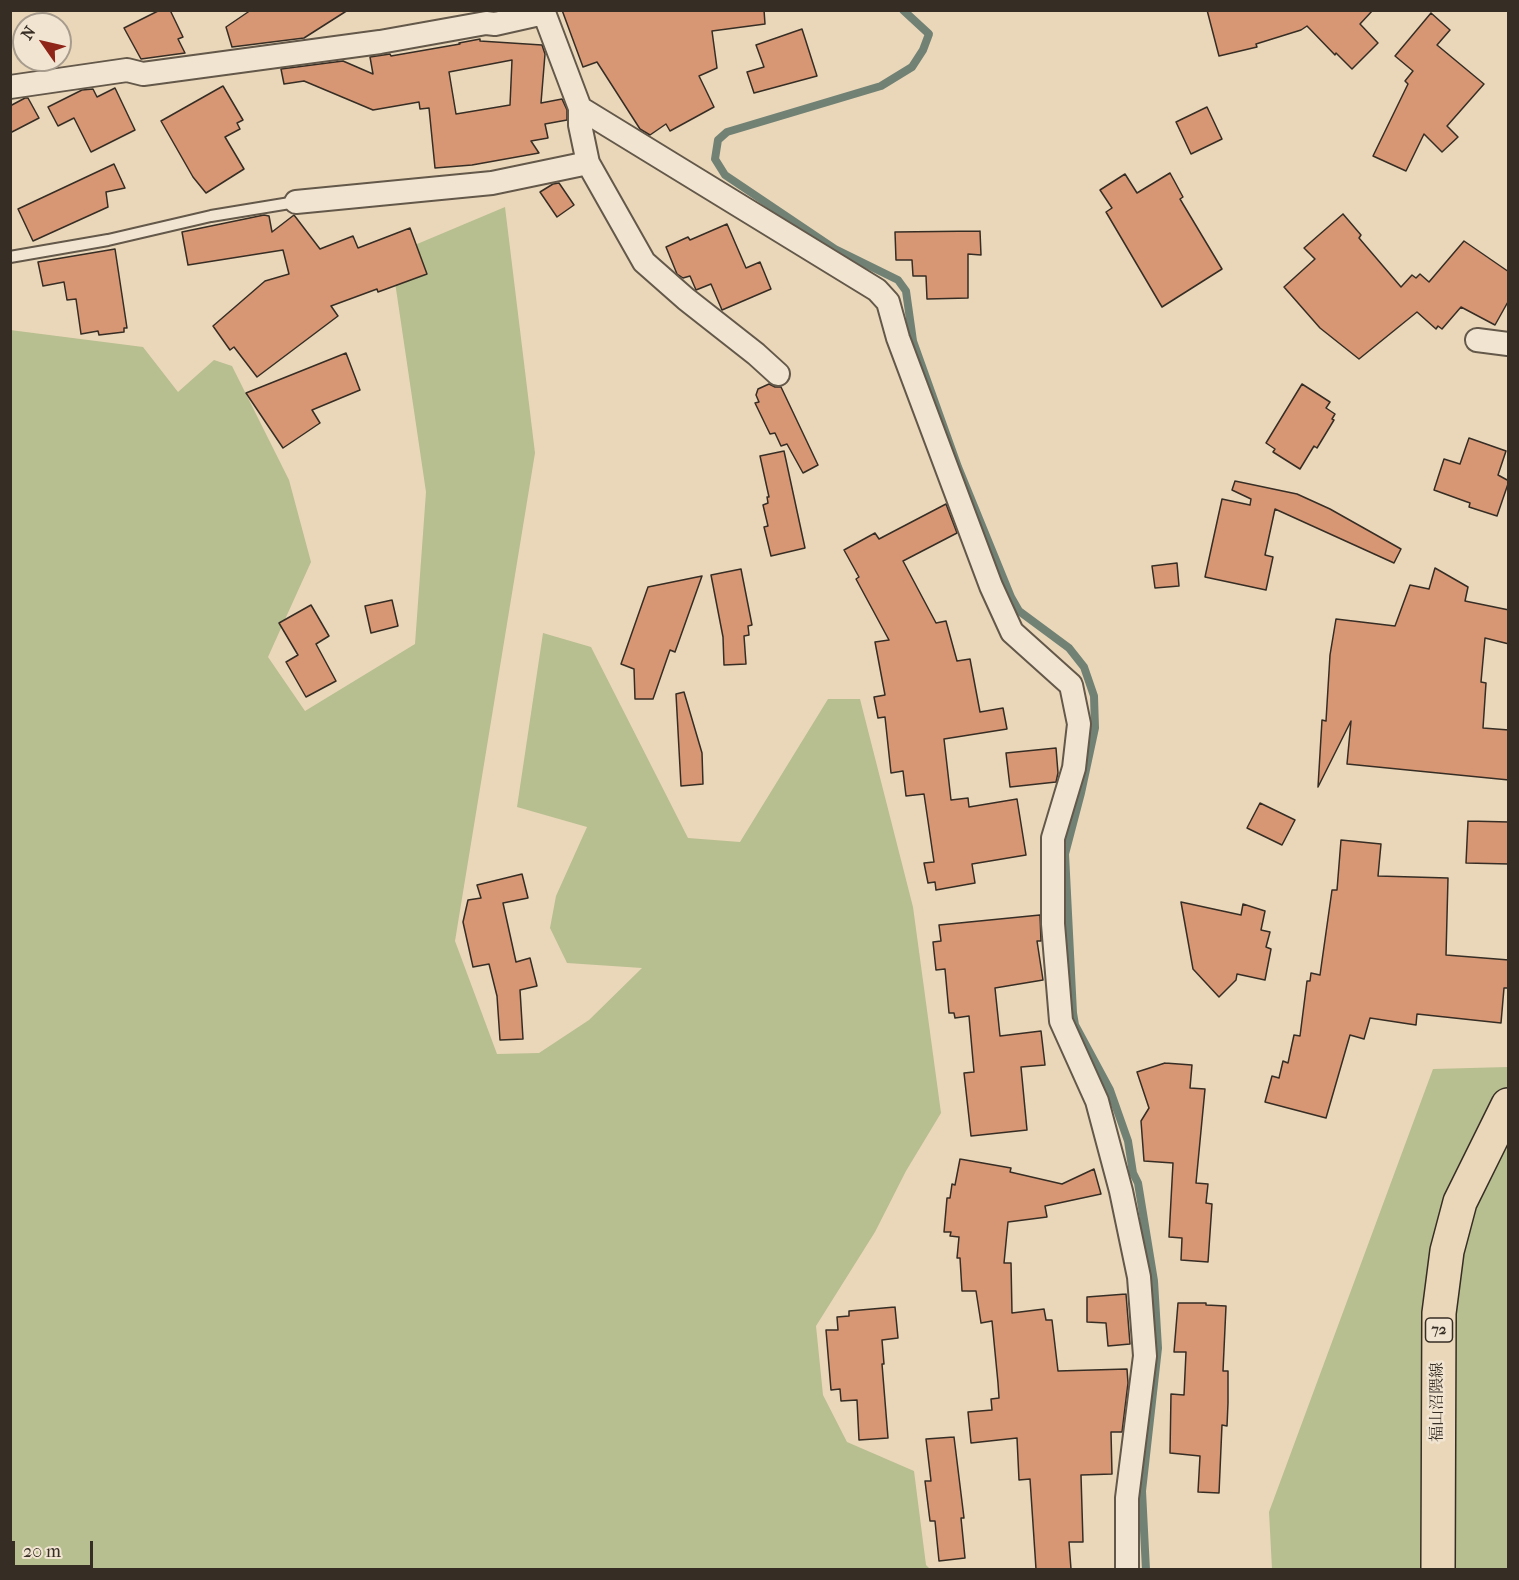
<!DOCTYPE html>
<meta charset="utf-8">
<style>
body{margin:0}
#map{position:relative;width:1519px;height:1580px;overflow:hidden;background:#ead7b9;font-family:"IM FELL French Canon",serif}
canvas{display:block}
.frame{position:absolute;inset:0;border:12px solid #362d24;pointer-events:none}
.north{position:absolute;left:12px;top:12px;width:60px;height:60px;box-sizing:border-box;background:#f1e5d2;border:2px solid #a69b8c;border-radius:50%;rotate:304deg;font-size:16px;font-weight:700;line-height:24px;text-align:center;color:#362d24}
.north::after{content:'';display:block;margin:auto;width:21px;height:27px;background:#8f2418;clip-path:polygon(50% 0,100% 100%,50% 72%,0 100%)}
.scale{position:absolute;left:12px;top:1541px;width:81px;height:27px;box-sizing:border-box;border:3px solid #362d24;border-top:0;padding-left:8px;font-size:18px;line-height:21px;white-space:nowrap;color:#362d24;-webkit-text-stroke:4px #f1e5d2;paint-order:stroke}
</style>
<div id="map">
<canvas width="1519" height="1580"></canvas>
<div class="frame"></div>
<div class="north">N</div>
<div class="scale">20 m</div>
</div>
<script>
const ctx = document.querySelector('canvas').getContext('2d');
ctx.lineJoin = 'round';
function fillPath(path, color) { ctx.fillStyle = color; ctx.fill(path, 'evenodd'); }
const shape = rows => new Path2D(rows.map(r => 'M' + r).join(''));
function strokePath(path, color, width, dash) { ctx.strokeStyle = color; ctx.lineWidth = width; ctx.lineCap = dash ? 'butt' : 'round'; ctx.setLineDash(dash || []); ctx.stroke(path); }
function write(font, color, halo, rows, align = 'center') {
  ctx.font = font + ' "IM FELL French Canon","Noto Serif JP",serif'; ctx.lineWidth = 5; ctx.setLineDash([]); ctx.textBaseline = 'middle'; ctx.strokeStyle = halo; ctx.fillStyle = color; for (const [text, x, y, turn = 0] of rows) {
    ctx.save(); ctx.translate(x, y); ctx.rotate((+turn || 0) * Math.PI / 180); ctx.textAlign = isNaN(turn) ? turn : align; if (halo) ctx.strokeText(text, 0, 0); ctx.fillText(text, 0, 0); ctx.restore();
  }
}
fillPath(shape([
 [505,207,535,453,455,941,497,1054,539,1053,589,1020,642,968,567,963,550,928,556,896,587,827,517,807,543,633,591,647,688,838,740,842,828,699,860,699,913,907,941,1113,906,1171,875,1232,816,1326,823,1395,847,1442,914,1471,926,1565,930,1569,11,1569,10,330,143,347,178,392,214,360,232,366,289,480,311,562,268,657,305,711,415,644,426,492,391,255],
 [1508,1067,1508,1569,1272,1569,1269,1512,1433,1069]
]), '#b7be8f');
strokePath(shape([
 [903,10,929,34,923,50,912,67,881,86,727,132,718,140,715,159,725,175,835,249,898,280,906,291,913,341,958,467,1011,597,1019,611,1069,648,1084,667,1094,696,1095,728,1081,793,1065,854,1073,1013,1075,1025,1110,1090,1128,1141,1133,1173,1138,1183,1154,1281,1158,1348,1142,1491,1146,1570]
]), '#718275', 8);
const building = shape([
 [160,10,170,10,183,37,178,39,185,53,141,59,124,28,160,10],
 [251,10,348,10,304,38,232,47,226,27,251,10],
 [562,10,764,10,765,24,712,31,717,68,699,76,714,107,670,131,666,124,650,135,640,129,597,62,583,67,562,10],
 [1207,10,1373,10,1360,24,1378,43,1352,69,1336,53,1335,55,1307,26,1301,30,1256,44,1257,47,1219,56,1207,10],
 [1431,13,1450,30,1437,45,1484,84,1447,126,1458,137,1442,152,1424,134,1406,171,1373,156,1408,84,1405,81,1413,71,1395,56,1431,13],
 [802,29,817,76,754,93,747,72,764,67,756,45,802,29],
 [480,39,480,41,542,45,545,54,541,103,562,99,567,110,567,120,545,124,548,138,531,141,539,153,472,165,435,168,429,108,420,109,419,102,373,110,304,81,284,84,281,69,343,61,373,74,370,57,390,54,391,56,460,44,459,43,480,39],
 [512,60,510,105,456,114,449,72,512,60],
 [223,86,243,120,237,123,240,129,225,137,244,169,206,193,193,177,161,121,223,86],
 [115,88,135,130,91,152,74,118,58,126,48,107,82,90,93,89,97,97,115,88],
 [25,98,28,98,39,118,10,133,10,106,25,98],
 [1207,107,1222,139,1191,154,1176,122,1207,107],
 [114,164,125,188,106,192,108,207,33,241,18,209,114,164],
 [1170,173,1183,197,1180,199,1222,269,1162,307,1106,212,1112,208,1100,190,1125,174,1137,193,1170,173],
 [559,183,574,205,557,217,540,192,553,184,559,183],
 [1343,214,1361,235,1359,238,1401,287,1412,275,1416,278,1420,274,1429,282,1464,241,1509,272,1509,300,1495,325,1461,307,1442,329,1438,326,1436,329,1417,312,1359,359,1320,328,1284,287,1315,259,1304,248,1343,214],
 [264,215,269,216,272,232,294,215,320,249,353,236,358,248,410,228,427,274,378,292,377,289,331,306,338,316,257,377,234,347,230,350,213,326,265,281,289,274,283,250,188,265,182,232,264,215],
 [727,224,746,268,760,262,771,289,722,310,711,284,696,290,690,276,683,278,677,274,666,247,688,237,690,240,727,224],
 [980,231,981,255,968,254,968,298,927,299,926,276,913,276,912,260,896,260,895,232,980,231],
 [115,249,127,328,124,328,124,332,99,335,98,331,81,334,76,299,67,300,64,282,43,286,38,262,115,249],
 [346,353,360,390,312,410,320,423,283,448,246,393,346,353],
 [769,384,775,387,781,387,818,465,803,473,787,444,781,446,775,433,770,434,755,403,759,402,756,395,758,389,769,384],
 [1302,384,1330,402,1326,408,1335,414,1332,419,1334,420,1317,448,1314,446,1300,469,1273,452,1275,449,1266,443,1302,384],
 [1469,438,1506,451,1498,475,1509,481,1497,516,1469,507,1470,503,1434,490,1444,459,1460,464,1469,438],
 [784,451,805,548,771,556,764,527,768,526,763,505,768,503,767,497,769,497,760,456,784,451],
 [1235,481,1297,494,1330,509,1401,549,1394,563,1275,509,1265,555,1273,557,1266,590,1205,577,1222,499,1250,505,1251,499,1232,490,1235,481],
 [946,504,957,533,903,561,936,623,946,621,957,661,970,659,980,712,1003,708,1007,729,944,739,951,800,968,798,969,807,1017,799,1026,855,972,864,975,883,936,890,935,882,928,883,924,863,934,862,924,794,906,796,903,771,891,773,885,717,878,718,874,697,885,695,875,642,889,640,856,579,859,577,844,550,875,533,879,539,946,504],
 [1177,563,1179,586,1155,588,1152,566,1177,563],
 [1435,568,1468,587,1465,601,1509,610,1509,644,1485,638,1481,682,1486,683,1483,728,1509,730,1509,780,1347,764,1351,721,1318,787,1322,720,1326,721,1330,655,1336,619,1395,626,1410,585,1429,589,1435,568],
 [741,569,752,625,748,626,749,635,744,636,746,664,724,665,723,637,711,575,741,569],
 [702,576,675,652,670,650,653,699,635,699,634,669,621,664,648,587,702,576],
 [392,600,398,626,371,633,365,606,392,600],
 [311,605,329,636,316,644,336,681,306,697,286,662,298,655,279,623,311,605],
 [684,692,702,753,703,784,681,786,676,694,684,692],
 [1056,748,1058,773,1056,782,1010,787,1006,753,1056,748],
 [1260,803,1295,820,1282,845,1247,828,1260,803],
 [1468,821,1509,822,1509,864,1466,863,1468,821],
 [1341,840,1381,844,1378,876,1448,878,1446,955,1509,960,1509,988,1504,988,1501,1023,1417,1014,1416,1025,1370,1018,1364,1039,1350,1035,1326,1118,1265,1102,1272,1076,1279,1078,1283,1061,1288,1063,1294,1035,1300,1036,1307,981,1310,981,1311,973,1320,975,1332,890,1337,890,1341,840],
 [522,874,528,898,503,903,516,962,530,958,537,986,520,990,523,1039,500,1040,497,996,489,964,473,967,463,922,468,900,481,898,477,885,522,874],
 [1181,902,1241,915,1243,904,1265,911,1261,930,1270,932,1266,947,1271,949,1265,980,1237,974,1236,980,1219,997,1193,969,1181,902],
 [1040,915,1041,941,1037,941,1043,980,995,988,1000,1036,1041,1031,1045,1065,1021,1067,1027,1130,971,1136,964,1073,974,1072,969,1016,955,1018,954,1013,949,1013,945,969,936,970,933,942,941,941,939,925,1040,915],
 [1165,1063,1192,1065,1190,1088,1205,1089,1196,1183,1208,1184,1206,1203,1212,1204,1208,1262,1181,1260,1182,1238,1169,1237,1173,1163,1144,1161,1141,1121,1149,1108,1137,1072,1165,1063],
 [960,1159,1011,1168,1010,1172,1062,1184,1094,1169,1101,1194,1045,1206,1047,1217,1008,1222,1004,1263,1011,1263,1012,1313,1044,1309,1046,1320,1052,1320,1058,1371,1127,1369,1128,1383,1122,1432,1111,1432,1112,1474,1081,1475,1083,1542,1069,1542,1071,1569,1036,1569,1030,1479,1019,1480,1017,1438,971,1443,968,1412,992,1410,991,1399,999,1398,998,1383,992,1321,981,1323,976,1291,962,1291,960,1258,957,1258,959,1237,950,1236,951,1232,944,1232,947,1198,950,1198,952,1184,955,1185,960,1159],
 [1126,1294,1130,1344,1108,1346,1106,1323,1087,1322,1087,1297,1126,1294],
 [1178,1303,1206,1303,1206,1305,1226,1306,1223,1371,1228,1371,1228,1403,1227,1426,1222,1425,1219,1493,1198,1492,1200,1456,1170,1453,1171,1394,1184,1395,1186,1352,1174,1352,1178,1303],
 [895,1307,898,1338,882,1340,884,1364,882,1364,888,1438,859,1440,857,1400,841,1401,840,1389,831,1390,826,1330,838,1330,837,1317,849,1316,849,1311,895,1307],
 [954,1437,964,1518,961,1518,965,1558,939,1561,935,1521,930,1521,925,1481,931,1481,926,1439,954,1437]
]);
fillPath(building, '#d79774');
strokePath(building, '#362d24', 1.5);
const lane = shape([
 [10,257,108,240,211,216,296,202]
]);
const street = shape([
 [543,10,580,108,877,290,888,302,898,338,991,586,1012,632,1071,685,1079,724,1074,768,1053,838,1053,924,1061,1021,1097,1101,1121,1191,1139,1277,1145,1356,1127,1498,1127,1570],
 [10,87,127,70,143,74,380,42,486,23,495,24,544,13],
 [588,163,644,262,686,299,756,354,778,374],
 [296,202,492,183,588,163,580,125,580,108],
 [1477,340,1508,344]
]);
const primary = shape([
 [1438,1570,1439,1313,1447,1251,1460,1202,1508,1105]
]);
strokePath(lane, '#635849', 14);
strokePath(street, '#635849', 26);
strokePath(primary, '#362d24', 36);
strokePath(lane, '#f1e5d2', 10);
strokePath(street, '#f1e5d2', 22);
strokePath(primary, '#ead7b9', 33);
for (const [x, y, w] of [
 [1439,1330,27]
]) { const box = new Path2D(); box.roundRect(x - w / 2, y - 12, w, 24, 4.5); ctx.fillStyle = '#f1e5d2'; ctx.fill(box); strokePath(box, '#362d24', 1.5); }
write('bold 15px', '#362d24', null, [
 ["72",1439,1330]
]);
write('16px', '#362d24', '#f1e5d2', [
 ["福山沼隈線",1438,1402,-90]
]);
</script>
